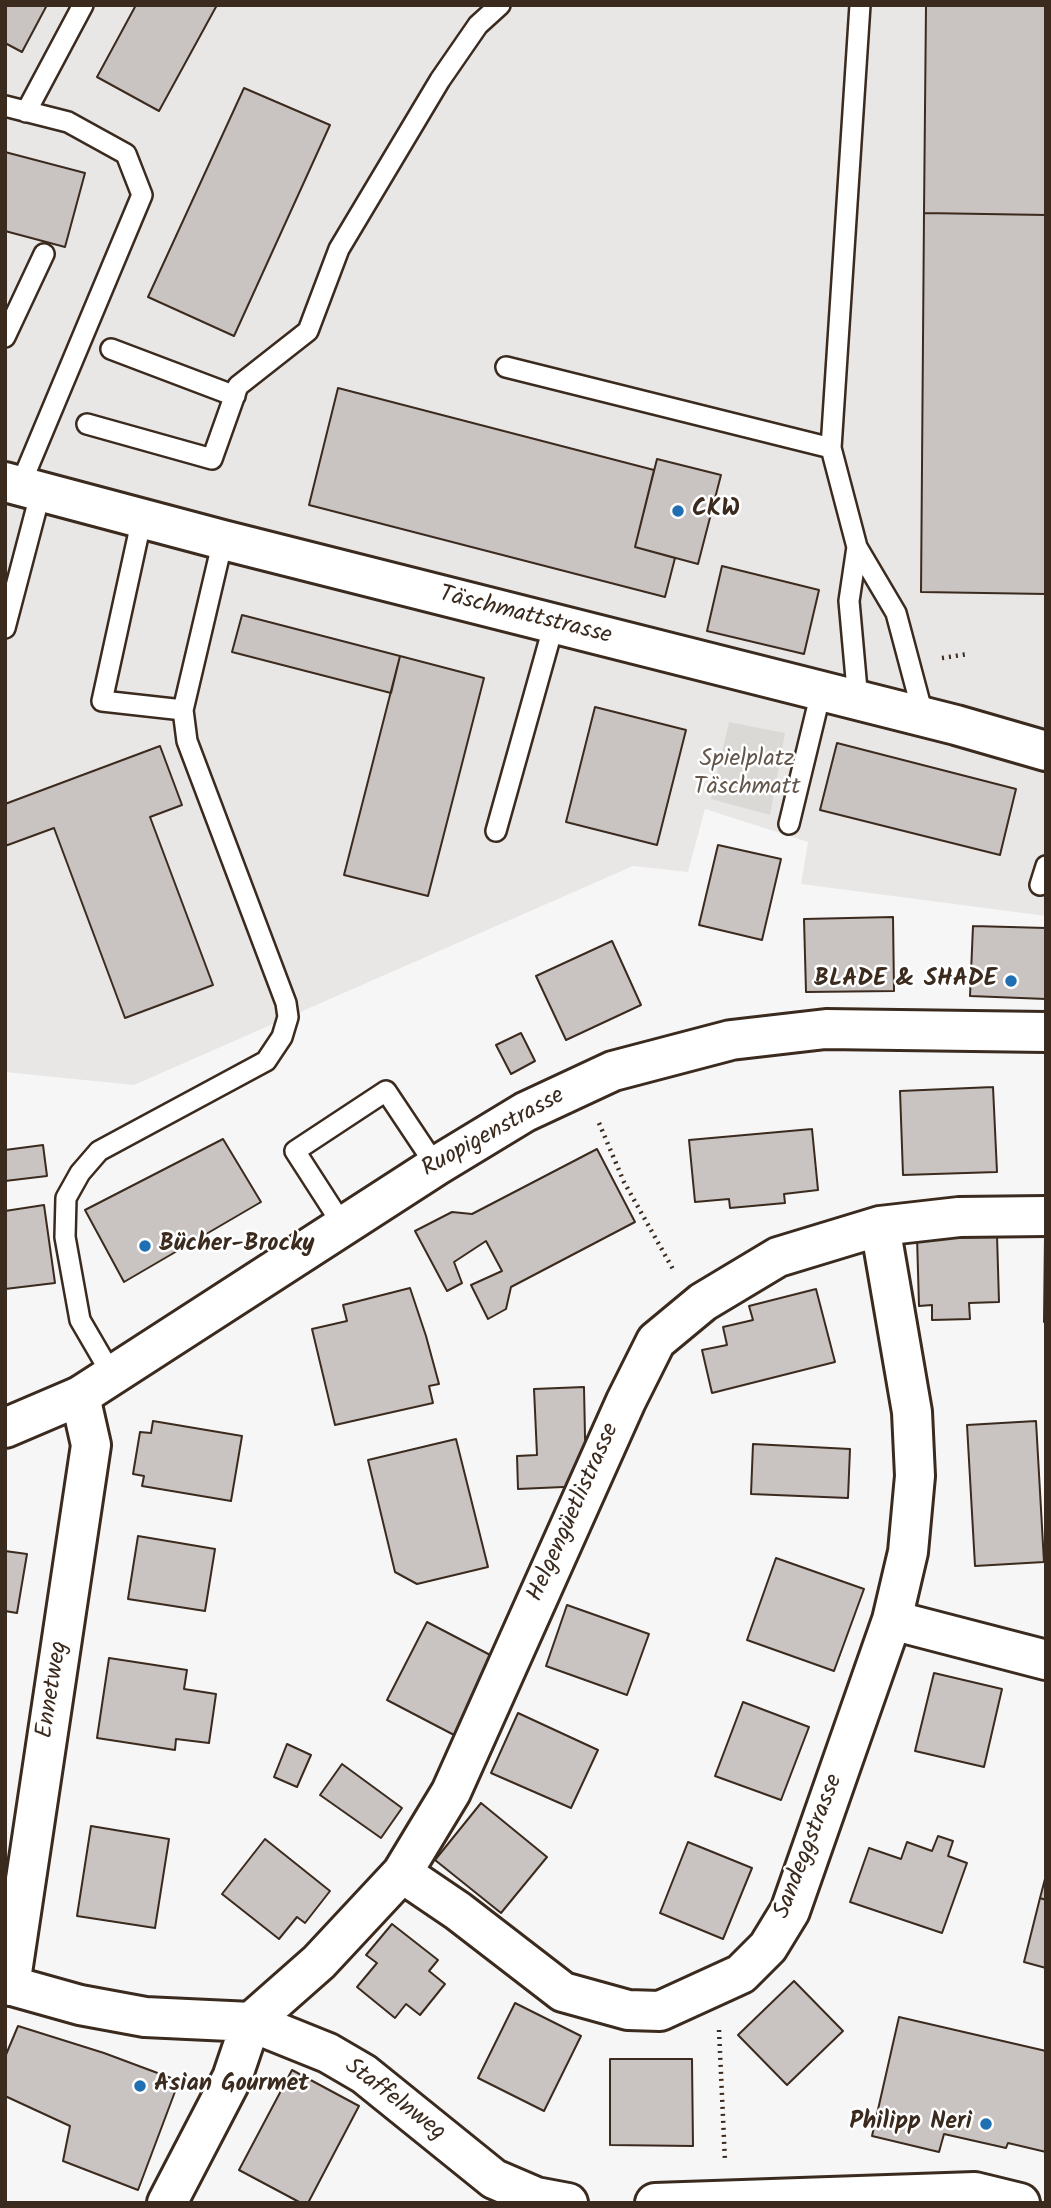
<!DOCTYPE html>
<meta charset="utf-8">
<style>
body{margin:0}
#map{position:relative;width:1051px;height:2208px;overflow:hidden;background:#f7f6f6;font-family:Kalam,sans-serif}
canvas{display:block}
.frame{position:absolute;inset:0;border:7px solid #3b2a1e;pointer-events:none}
</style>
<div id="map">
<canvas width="1051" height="2208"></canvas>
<div class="frame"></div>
</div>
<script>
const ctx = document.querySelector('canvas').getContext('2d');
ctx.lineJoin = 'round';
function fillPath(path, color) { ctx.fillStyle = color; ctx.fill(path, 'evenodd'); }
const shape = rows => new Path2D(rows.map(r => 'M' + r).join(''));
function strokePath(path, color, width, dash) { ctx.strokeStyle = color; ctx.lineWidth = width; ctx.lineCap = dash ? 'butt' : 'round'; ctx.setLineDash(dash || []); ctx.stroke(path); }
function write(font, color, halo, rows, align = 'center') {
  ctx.font = font + ' Kalam,sans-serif'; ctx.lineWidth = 5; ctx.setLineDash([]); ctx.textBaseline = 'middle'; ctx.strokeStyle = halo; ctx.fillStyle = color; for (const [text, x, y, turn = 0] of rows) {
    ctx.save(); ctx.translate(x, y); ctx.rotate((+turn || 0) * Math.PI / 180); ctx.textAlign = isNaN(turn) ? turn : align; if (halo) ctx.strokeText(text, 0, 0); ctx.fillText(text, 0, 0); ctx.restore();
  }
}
fillPath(shape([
 [5,5,1046,5,1046,916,801,884,808,842,705,809,688,872,633,866,134,1085,5,1072]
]), '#e9e7e6');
fillPath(shape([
 [729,722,785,733,770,815,711,799]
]), '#dbd9d6');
const building = shape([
 [5,5,47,5,22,52,5,43,5,5],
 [136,5,217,5,159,111,97,77,136,5],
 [926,5,1046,5,1046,215,924,213,926,5],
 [244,88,330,125,234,336,148,297,244,88],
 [5,152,85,173,65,247,5,231,5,152],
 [924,213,1046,215,1046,594,921,592,924,213],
 [338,388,654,470,635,547,675,558,665,597,309,505,338,388],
 [657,459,721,475,698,564,635,547,657,459],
 [722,566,819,590,804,654,707,631,722,566],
 [242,615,400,656,391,693,232,652,242,615],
 [400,656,484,678,428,896,344,875,400,656],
 [595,707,686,730,657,845,566,822,595,707],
 [837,743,1016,789,1000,855,820,810,837,743],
 [160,746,182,805,150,817,213,985,125,1018,54,828,5,846,5,804,160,746],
 [718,845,781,859,762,940,699,925,718,845],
 [893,917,894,991,806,992,804,919,893,917],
 [973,926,1046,928,1046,999,970,996,973,926],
 [612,941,641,1005,566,1040,536,976,612,941],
 [521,1033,535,1061,511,1074,496,1045,521,1033],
 [993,1087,997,1172,903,1175,900,1091,993,1087],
 [812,1129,818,1190,784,1194,785,1203,730,1208,729,1199,695,1202,689,1140,812,1129],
 [223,1139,261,1202,124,1282,85,1210,223,1139],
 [43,1145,47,1176,5,1181,5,1150,43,1145],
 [597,1149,635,1222,511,1287,506,1309,488,1319,471,1285,502,1271,486,1241,454,1262,462,1283,447,1291,415,1231,452,1212,472,1214,597,1149],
 [44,1205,55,1283,5,1289,5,1211,44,1205],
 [997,1235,999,1302,969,1303,970,1319,932,1320,932,1305,919,1306,917,1237,997,1235],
 [1045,1237,1046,1237,1046,1322,1044,1322,1045,1237],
 [410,1288,426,1336,439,1384,429,1386,433,1403,335,1425,312,1329,347,1321,343,1305,410,1288],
 [816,1289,835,1362,712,1393,702,1350,727,1345,723,1327,753,1320,749,1306,816,1289],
 [584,1387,586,1486,518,1489,517,1456,537,1455,534,1389,584,1387],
 [153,1421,242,1436,231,1501,142,1486,144,1476,133,1474,140,1432,151,1433,153,1421],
 [1036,1421,1044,1562,975,1566,967,1425,1036,1421],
 [456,1439,488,1567,417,1584,395,1572,368,1460,456,1439],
 [753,1444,850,1449,848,1498,751,1494,753,1444],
 [138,1536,215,1549,205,1611,128,1599,138,1536],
 [5,1551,27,1554,17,1613,5,1611,5,1551],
 [776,1558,864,1589,834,1671,747,1640,776,1558],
 [567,1605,649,1634,627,1695,546,1666,567,1605],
 [427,1622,496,1658,456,1736,387,1700,427,1622],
 [109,1658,187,1670,184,1689,216,1694,209,1743,176,1739,175,1750,97,1738,109,1658],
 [934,1673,1002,1689,984,1767,915,1751,934,1673],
 [743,1702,809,1727,781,1800,715,1776,743,1702],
 [518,1713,598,1750,571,1808,491,1773,518,1713],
 [287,1744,311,1755,297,1787,274,1777,287,1744],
 [342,1764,402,1808,381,1838,320,1795,342,1764],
 [481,1803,547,1857,501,1913,435,1860,481,1803],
 [91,1826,169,1839,155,1928,77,1916,91,1826],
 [938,1836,953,1841,948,1856,967,1863,942,1933,850,1902,869,1848,901,1859,907,1842,932,1851,938,1836],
 [265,1839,330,1891,305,1923,297,1917,279,1939,222,1894,265,1839],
 [688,1842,752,1868,723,1939,660,1913,688,1842],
 [1046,1875,1046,1900,1040,1898,1046,1875],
 [1040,1898,1046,1900,1046,1968,1024,1962,1040,1898],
 [392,1924,438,1960,429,1971,445,1984,420,2015,406,2004,395,2018,357,1987,377,1963,366,1955,392,1924],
 [794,1981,843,2031,787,2085,738,2035,794,1981],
 [515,2003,581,2036,544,2111,478,2078,515,2003],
 [899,2017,1046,2051,1046,2152,1008,2143,1006,2148,944,2134,939,2152,872,2136,899,2017],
 [18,2026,104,2053,179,2081,138,2190,63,2161,70,2126,5,2096,5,2057,18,2026],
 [610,2059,692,2059,693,2146,610,2145,610,2059],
 [292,2070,359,2106,308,2203,301,2203,239,2170,292,2070]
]);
fillPath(building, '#c9c3c1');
strokePath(building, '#3b2a1e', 2);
const lane = shape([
 [860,5,831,448,857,547,896,613,924,718],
 [5,106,68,122,126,154,142,195,20,486],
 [26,112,83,5],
 [5,337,44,254],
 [111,349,235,396],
 [506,367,831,448],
 [87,424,212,459,238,386,308,331,339,249,440,80,478,25,500,5],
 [142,518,102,701,183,710],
 [857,547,849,601,858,701],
 [5,628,41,491],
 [789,824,821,692],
 [496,831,554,624],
 [1040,885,1046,866],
 [342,1224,295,1151,386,1091,436,1166],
 [112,1375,80,1320,65,1237,66,1198,80,1173,99,1151,266,1061,282,1037,288,1017,286,1003,187,741,183,710,223,540]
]);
const street = shape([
 [5,482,223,540,956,725,1046,751],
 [892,1620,1046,1660],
 [402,1873,458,1911,563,1992,628,2010,660,2011,741,1974,768,1947,790,1911,892,1620,908,1552,915,1476,912,1412,880,1226],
 [5,1984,80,2005,145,2017,251,2022,328,2053,364,2074,494,2179,536,2197,568,2203],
 [10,1986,91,1445,80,1396],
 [251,2022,319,1962,402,1873,451,1792,626,1401,656,1341,703,1302,778,1257,880,1226,959,1217,1046,1216],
 [167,2203,232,2078,251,2022],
 [655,2203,975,2192,1020,2203]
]);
const secondary = shape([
 [5,1428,80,1396,436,1166,525,1112,613,1071,731,1040,826,1029,1046,1032]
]);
strokePath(lane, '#3b2a1e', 24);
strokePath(street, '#3b2a1e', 44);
strokePath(secondary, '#3b2a1e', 44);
strokePath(shape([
 [942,658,968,654],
 [599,1123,624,1182,674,1271],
 [719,2030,725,2161]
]), '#3b2a1e', 4.5, [2, 5]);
strokePath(lane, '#fff', 19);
strokePath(street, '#fff', 38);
strokePath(secondary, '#fff', 38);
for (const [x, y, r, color] of [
 [678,511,7,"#1f6fb2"],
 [1011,981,7,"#1f6fb2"],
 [145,1246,7,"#1f6fb2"],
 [140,2086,7,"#1f6fb2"],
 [986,2124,7,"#1f6fb2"]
]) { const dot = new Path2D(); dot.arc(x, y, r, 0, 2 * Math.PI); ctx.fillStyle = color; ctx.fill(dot); strokePath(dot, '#fff', 2.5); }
write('bold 24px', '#3b2a1e', '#fff', [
 ["CKW",692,511],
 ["BLADE & SHADE",997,981,"right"],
 ["Bücher-Brocky",159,1246],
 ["Asian Gourmet",154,2086],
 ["Philipp Neri",972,2124,"right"]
], 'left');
write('24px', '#3b2a1e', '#fff', [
 ["Täschmattstrasse",525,617,14],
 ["Ruopigenstrasse",494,1134,-29],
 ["Helgengüetlistrasse",575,1513,-66],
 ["Ennetweg",54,1690,-81],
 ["Sandeggstrasse",810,1847,-69],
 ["Staffelnweg",394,2101,37]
]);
write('24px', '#63564c', '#fff', [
 ["Spielplatz",747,761],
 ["Täschmatt",747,789]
]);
</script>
